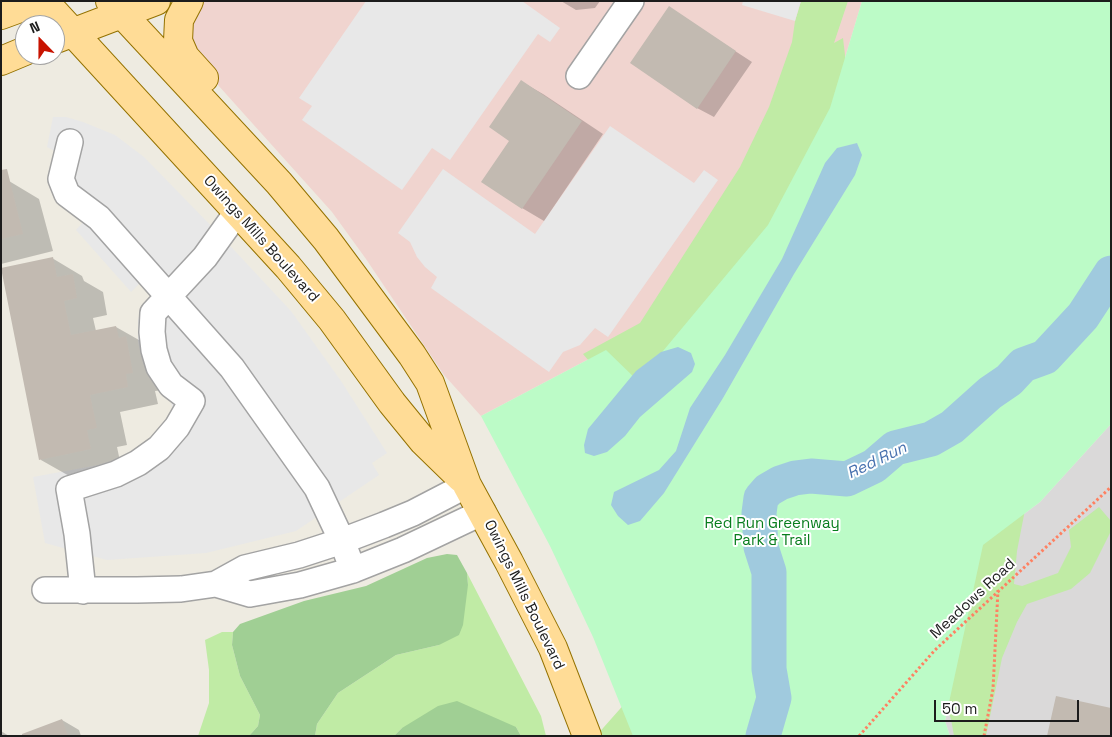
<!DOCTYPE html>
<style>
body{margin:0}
#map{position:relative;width:1112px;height:737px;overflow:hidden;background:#eeebe1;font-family:"Space Grotesk",sans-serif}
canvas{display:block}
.frame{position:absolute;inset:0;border:2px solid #1c1c1c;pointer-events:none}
.north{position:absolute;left:15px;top:15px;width:50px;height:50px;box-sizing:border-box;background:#fff;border:1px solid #a4a4a4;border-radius:50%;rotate:338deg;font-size:14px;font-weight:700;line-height:20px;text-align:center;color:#1c1c1c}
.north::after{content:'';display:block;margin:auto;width:18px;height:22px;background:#c81300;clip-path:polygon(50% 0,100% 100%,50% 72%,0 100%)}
.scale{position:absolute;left:934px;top:700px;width:145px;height:22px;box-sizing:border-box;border:2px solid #1c1c1c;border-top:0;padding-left:6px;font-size:15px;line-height:18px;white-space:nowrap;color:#1c1c1c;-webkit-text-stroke:4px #fff;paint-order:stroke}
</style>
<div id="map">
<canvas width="1112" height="737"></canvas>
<div class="frame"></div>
<div class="north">N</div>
<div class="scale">50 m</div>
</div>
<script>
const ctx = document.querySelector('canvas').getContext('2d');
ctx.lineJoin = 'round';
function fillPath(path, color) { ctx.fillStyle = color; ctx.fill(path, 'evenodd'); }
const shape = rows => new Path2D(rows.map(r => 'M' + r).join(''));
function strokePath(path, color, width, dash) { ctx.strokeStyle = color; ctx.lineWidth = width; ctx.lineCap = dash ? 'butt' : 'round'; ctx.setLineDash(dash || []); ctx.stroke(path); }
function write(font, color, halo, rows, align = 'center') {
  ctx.font = font + ' "Space Grotesk",sans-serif'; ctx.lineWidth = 4; ctx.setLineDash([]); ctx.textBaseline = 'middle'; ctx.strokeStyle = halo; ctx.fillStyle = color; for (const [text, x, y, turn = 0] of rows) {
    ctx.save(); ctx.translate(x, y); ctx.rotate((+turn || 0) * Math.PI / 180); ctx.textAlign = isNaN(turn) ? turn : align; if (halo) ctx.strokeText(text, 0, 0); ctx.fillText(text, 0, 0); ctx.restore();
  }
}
fillPath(shape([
 [1111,424,1111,736,950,736,945,721,983,545,1040,502]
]), '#dad9d9');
fillPath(shape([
 [203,1,862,1,830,108,768,225,638,381,606,350,481,416,444,375,366,259,332,212,200,65,192,51,190,25,199,5]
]), '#f0d4cf');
fillPath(shape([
 [801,1,848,1,834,43,843,38,847,72,715,736,596,736,627,701,782,259,611,402,595,368,583,354,640,323,740,167,769,107,792,42,795,21],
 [1052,371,1017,551,1014,584,1022,586,1058,573,1071,547,1069,530,1099,507,1111,521,1111,531,1090,573,1071,589,1027,604,1017,622,1002,658,986,736,954,736,951,719,944,702,973,546],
 [467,573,541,716,546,736,521,736,516,727,402,728,394,736,315,736,317,724,338,693,396,655,439,645,468,585],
 [222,632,233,632,232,645,240,676,260,715,258,726,249,736,198,736,209,703,209,670,205,640]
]), '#c0eba5');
fillPath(shape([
 [447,554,457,555,467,573,468,585,463,625,459,635,439,645,396,655,338,693,317,724,315,736,249,736,258,726,260,715,240,676,232,645,233,632,240,624,304,601,366,586,427,558],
 [457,701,516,727,521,736,394,736,402,728,438,706]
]), '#a0cf94');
fillPath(shape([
 [862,1,1111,1,1111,424,1040,502,983,545,945,721,950,736,633,736,593,637,550,546,481,416,606,350,638,381,768,225,830,108]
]), '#bcfbc7');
fillPath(shape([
 [366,1,522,1,560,28,550,42,538,34,450,160,432,148,402,190,302,120,312,106,299,98],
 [743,1,801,1,795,21,742,5],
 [53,117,66,117,83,122,115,135,144,157,221,236,291,311,341,381,387,453,372,463,379,475,296,531,206,553,107,560,45,543,33,477,98,465,124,457,147,445,161,431,173,410,171,402,159,390,149,375,143,363,138,342,138,320,142,306,151,295,140,283,131,292,76,230,85,220,58,153,47,147],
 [610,126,694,183,704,170,718,180,608,337,595,328,580,345,563,352,549,372,431,288,437,277,425,267,417,257,410,242,398,233,443,169,535,234]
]), '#e8e8e8');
fillPath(shape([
 [857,143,862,155,855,175,794,274,723,398,664,493,640,521,628,525,618,516,611,505,614,492,659,470,676,451,690,408,725,355,782,259,825,163,837,148],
 [678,347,691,353,695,364,692,372,640,417,625,436,607,452,594,456,585,453,584,445,588,429,636,371,661,352]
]), '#a0cade');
fillPath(shape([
 [561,1,600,1,595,8,576,10],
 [669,8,752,62,714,117,697,108],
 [522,82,543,94,603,134,544,221,522,208],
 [9,181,39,199,53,251,1,264,1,184],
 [52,258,82,276,84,281,103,292,107,315,93,318,96,331,116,327,146,344,163,390,155,391,158,404,120,412,127,445,117,447,121,466,71,477,41,460],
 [62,720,79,730,81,736,45,736],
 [1,731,9,736,1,736]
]), '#0003');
strokePath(shape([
 [763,736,774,698,769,669,769,572,761,547,759,513,761,498,768,490,780,483,795,478,811,476,847,479,874,466,895,448,931,439,952,427,990,393,1009,380,1023,365,1045,357,1083,316,1111,273]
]), '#a0cade', 35);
fillPath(shape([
 [669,6,736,51,697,109,630,63],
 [521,80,582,121,522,209,481,182,509,141,489,127],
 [7,169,23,234,1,239,1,170],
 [53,257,57,277,73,274,77,298,64,301,71,335,116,326,119,338,126,336,133,373,126,374,128,387,90,395,97,428,87,430,91,449,39,460,1,268],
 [1056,696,1111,708,1111,736,1047,736],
 [62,719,68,736,22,736,22,734]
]), '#c2bab1');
const minor = shape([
 [579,76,631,1],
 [70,142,61,179,67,194,99,218,232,368,317,488,342,541,353,570],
 [216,584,250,594,300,585,353,570,403,550,483,512],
 [45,590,137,590,181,589,216,584,245,568,299,555,342,541,384,525,413,513,467,485],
 [83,591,77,534,69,489,116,474,138,463,159,448,177,427,192,401,171,385,159,367,154,350,152,332,153,313,205,257,238,211]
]);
const major = shape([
 [44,1,288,267,332,320,392,403,423,441,461,478],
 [110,1,279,183,326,239,412,355,430,383,467,485,509,562,553,648,587,736],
 [189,1,179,20,178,41,185,57,204,78],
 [1,15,39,1],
 [56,39,156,1],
 [1,61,25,51]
]);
strokePath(minor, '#a3a3a3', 28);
strokePath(major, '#947200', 30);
strokePath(shape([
 [859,736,935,650,1111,487],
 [984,736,993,689,998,590]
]), '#fe8162', 3, [2.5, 2.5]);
strokePath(minor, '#fff', 25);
strokePath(major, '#ffdc96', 28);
write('15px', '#1c1c1c', '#fff', [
 ["Owings Mills Boulevard",261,239,48],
 ["Owings Mills Boulevard",524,595,64],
 ["Meadows Road",973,599,-43]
]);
write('15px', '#087d1d', '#fff', [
 ["Red Run Greenway",772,524],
 ["Park & Trail",772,541]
]);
write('italic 16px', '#4670ae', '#fff', [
 ["Red Run",877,461,-26]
]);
</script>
